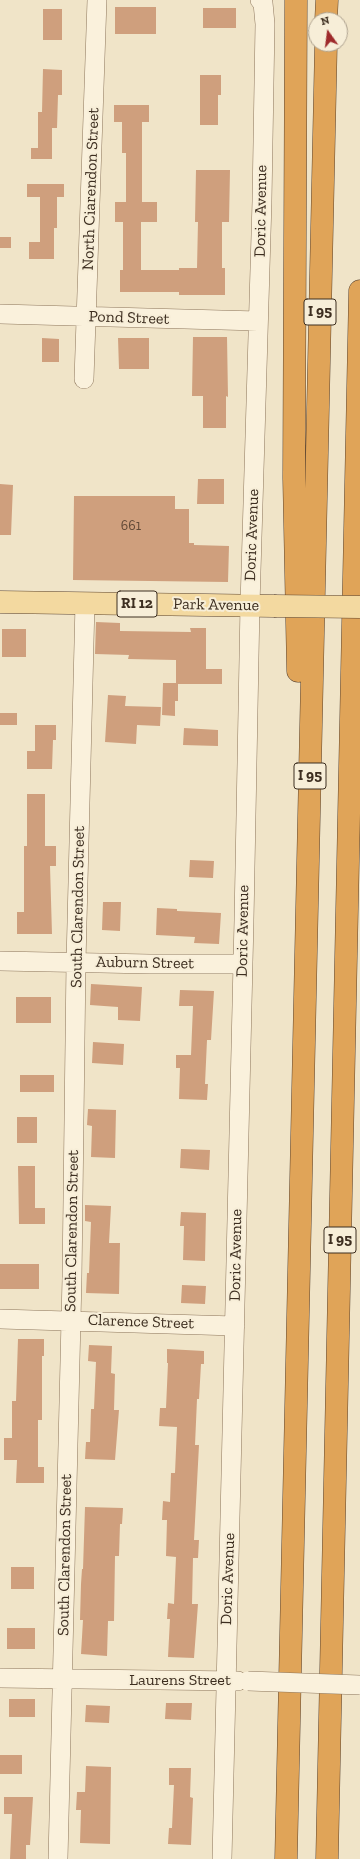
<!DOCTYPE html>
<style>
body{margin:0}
#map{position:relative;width:360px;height:1859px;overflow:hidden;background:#f0e4c8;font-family:"Zilla Slab",serif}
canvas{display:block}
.north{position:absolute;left:308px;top:12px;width:40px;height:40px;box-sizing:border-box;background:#f7eed8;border:1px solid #ada18e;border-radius:50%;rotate:346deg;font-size:11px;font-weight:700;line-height:16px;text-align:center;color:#3d2e20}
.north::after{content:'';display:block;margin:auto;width:14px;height:18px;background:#9e2a2b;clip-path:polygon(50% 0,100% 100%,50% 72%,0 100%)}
</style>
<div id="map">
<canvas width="360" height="1859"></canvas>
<div class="north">N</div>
</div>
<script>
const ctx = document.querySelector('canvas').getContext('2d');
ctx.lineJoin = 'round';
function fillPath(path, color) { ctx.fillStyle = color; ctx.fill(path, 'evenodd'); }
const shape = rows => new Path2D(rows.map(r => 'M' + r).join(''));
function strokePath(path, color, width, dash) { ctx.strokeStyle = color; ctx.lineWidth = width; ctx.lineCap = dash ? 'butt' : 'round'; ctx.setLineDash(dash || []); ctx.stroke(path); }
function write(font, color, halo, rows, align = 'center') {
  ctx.font = font + ' "Zilla Slab",serif'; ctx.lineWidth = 4; ctx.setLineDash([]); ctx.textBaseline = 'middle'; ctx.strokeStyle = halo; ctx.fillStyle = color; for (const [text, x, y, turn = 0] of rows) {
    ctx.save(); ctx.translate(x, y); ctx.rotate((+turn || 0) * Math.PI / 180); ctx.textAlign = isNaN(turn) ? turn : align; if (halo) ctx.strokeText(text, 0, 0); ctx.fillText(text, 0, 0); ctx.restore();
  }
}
fillPath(shape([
 [115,7,156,7,156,34,115,34],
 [203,8,236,8,236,28,203,28],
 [43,9,62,9,62,40,43,40],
 [43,69,62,70,62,95,58,95,57,128,52,128,52,159,31,159,31,148,38,148,38,112,42,112],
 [200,75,221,75,221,95,218,95,218,125,200,125],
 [114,105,149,105,149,122,142,122,142,202,157,202,157,222,141,222,141,270,179,270,179,268,197,268,198,222,195,222,196,170,230,170,229,222,222,222,222,268,225,268,225,295,179,295,179,292,120,292,120,270,123,270,123,222,115,222,115,202,126,202,126,153,122,153,122,122,114,122],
 [27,184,64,184,64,197,57,197,57,228,54,228,54,259,29,259,29,242,40,242,40,197,27,197],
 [0,237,11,237,11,248,0,248],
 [193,337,227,337,228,397,226,396,226,428,203,428,203,396,192,396],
 [42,338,59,339,59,362,42,362],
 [118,338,149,338,149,369,119,369],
 [198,479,224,479,224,504,197,504],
 [0,484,13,485,11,535,0,535],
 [74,496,175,496,175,509,189,509,189,543,194,543,194,545,229,546,228,582,73,580],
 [96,622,120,623,120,631,191,632,190,628,206,628,206,669,222,669,222,684,178,684,178,701,175,701,175,716,162,715,163,683,176,683,176,660,128,659,129,655,95,654],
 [2,629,26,629,26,657,2,657],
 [108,695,126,696,125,706,161,707,160,726,137,725,136,744,105,742],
 [0,713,17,713,17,725,0,725],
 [35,725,56,725,56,740,53,740,52,769,27,769,27,751,35,751],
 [184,728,218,730,218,746,183,745],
 [27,794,45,794,45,846,56,846,56,866,50,866,52,934,17,934,17,912,24,912,24,846,27,846],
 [190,860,214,861,213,878,189,877],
 [103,902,121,902,120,931,102,930],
 [157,908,177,909,177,911,221,913,219,944,194,943,195,937,156,935],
 [91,984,142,987,140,1021,118,1020,118,1007,90,1005],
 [180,990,214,991,211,1040,207,1040,205,1084,208,1084,207,1100,179,1099,180,1068,176,1068,176,1055,191,1055,193,1006,179,1006],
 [16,997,51,997,51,1023,16,1023],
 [93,1042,124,1044,123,1065,92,1063],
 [20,1075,54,1075,54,1092,20,1092],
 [88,1109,116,1110,115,1158,91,1157,92,1126,87,1125],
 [17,1117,37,1117,37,1143,17,1143],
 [181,1149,210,1150,209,1170,180,1168],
 [18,1166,35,1166,35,1208,45,1208,45,1224,19,1224],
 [85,1205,111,1206,109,1243,120,1243,119,1294,86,1293,87,1273,89,1273,91,1222,85,1221],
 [181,1212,206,1213,205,1261,183,1260,184,1226,180,1226],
 [0,1264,39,1264,39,1289,0,1289],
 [182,1285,206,1286,205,1304,181,1303],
 [18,1339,44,1339,44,1356,42,1356,42,1420,38,1420,38,1467,44,1467,44,1483,16,1483,17,1460,4,1460,4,1438,12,1438,12,1401,16,1401],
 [89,1345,112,1346,111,1373,115,1374,114,1410,119,1410,115,1460,85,1459,86,1442,90,1442,91,1409,94,1409,96,1362,88,1361],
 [167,1349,204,1351,204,1364,201,1364,199,1399,197,1399,195,1445,199,1445,194,1540,199,1540,198,1558,193,1558,192,1604,198,1604,194,1658,168,1657,170,1619,167,1619,168,1603,174,1604,176,1557,166,1556,167,1520,162,1520,163,1501,170,1502,171,1473,175,1473,177,1427,159,1426,160,1408,166,1408,168,1363,167,1363],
 [85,1507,123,1508,122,1524,120,1524,119,1556,115,1556,114,1621,108,1621,107,1656,81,1654,83,1620,80,1620,81,1584,82,1569,83,1569],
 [11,1567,34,1567,34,1589,11,1589],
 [7,1628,35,1628,35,1649,7,1649],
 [9,1699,35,1699,35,1717,9,1717],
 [166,1703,192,1703,191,1720,165,1719],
 [86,1705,110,1706,109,1723,85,1722],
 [0,1755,22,1755,22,1774,0,1774],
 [86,1766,111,1767,110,1844,80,1843,81,1810,76,1810,77,1792,85,1792],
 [169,1768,191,1768,190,1797,193,1798,191,1845,168,1844,169,1828,172,1828,174,1785,169,1785],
 [4,1797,33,1797,30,1845,26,1845,26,1859,10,1859,12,1814,4,1814]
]), '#cf9f7d');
const minor = shape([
 [0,314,258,321],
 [84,379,97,0],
 [0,961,150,964,242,964],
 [0,1319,235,1326],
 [0,1678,238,1681],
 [58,1859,72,1278,76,962,85,603],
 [222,1859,244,920,250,605,262,201,265,24,263,3,260,0]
]);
const major = shape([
 [0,602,274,606]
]);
const highway = shape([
 [296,0,294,478,298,671],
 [326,20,327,0],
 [286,1859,326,44],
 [327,1859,360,291]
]);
strokePath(minor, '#8d765c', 20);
strokePath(major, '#5b4430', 23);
strokePath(highway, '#5b4430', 23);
strokePath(minor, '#faf1dc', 19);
strokePath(major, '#f3d9a0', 22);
strokePath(highway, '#e0a458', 22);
const minorBridge = shape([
 [248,1681,360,1685]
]);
const majorBridge = shape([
 [274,606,360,607]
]);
strokePath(minorBridge, '#8d765c', 20, []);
strokePath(majorBridge, '#5b4430', 23, []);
strokePath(minorBridge, '#faf1dc', 19);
strokePath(majorBridge, '#f3d9a0', 22);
write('14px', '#624a37', null, [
 ["661",131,526]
]);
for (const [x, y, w] of [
 [320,312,32],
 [137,604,40],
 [310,776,32],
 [340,1240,32]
]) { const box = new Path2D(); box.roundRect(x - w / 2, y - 13, w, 26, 3); ctx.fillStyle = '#f7eed8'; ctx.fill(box); strokePath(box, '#3d2e20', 1); }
write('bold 15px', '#3d2e20', null, [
 ["I 95",320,312],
 ["RI 12",137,604],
 ["I 95",310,776],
 ["I 95",340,1240]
]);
write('16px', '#3d2e20', '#f7eed8', [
 ["North Ciarendon Street",91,189,-88],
 ["Doric Avenue",261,211,-89],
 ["Pond Street",129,318,2],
 ["Doric Avenue",252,535,-88],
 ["Park Avenue",216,605,1],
 ["South Clarendon Street",78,907,-89],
 ["Doric Avenue",243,931,-89],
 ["Auburn Street",145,963,1],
 ["South Clarendon Street",72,1231,-89],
 ["Doric Avenue",236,1255,-89],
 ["Clarence Street",141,1322,2],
 ["South Clarendon Street",65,1555,-89],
 ["Doric Avenue",228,1579,-88],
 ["Laurens Street",180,1680]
]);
</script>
